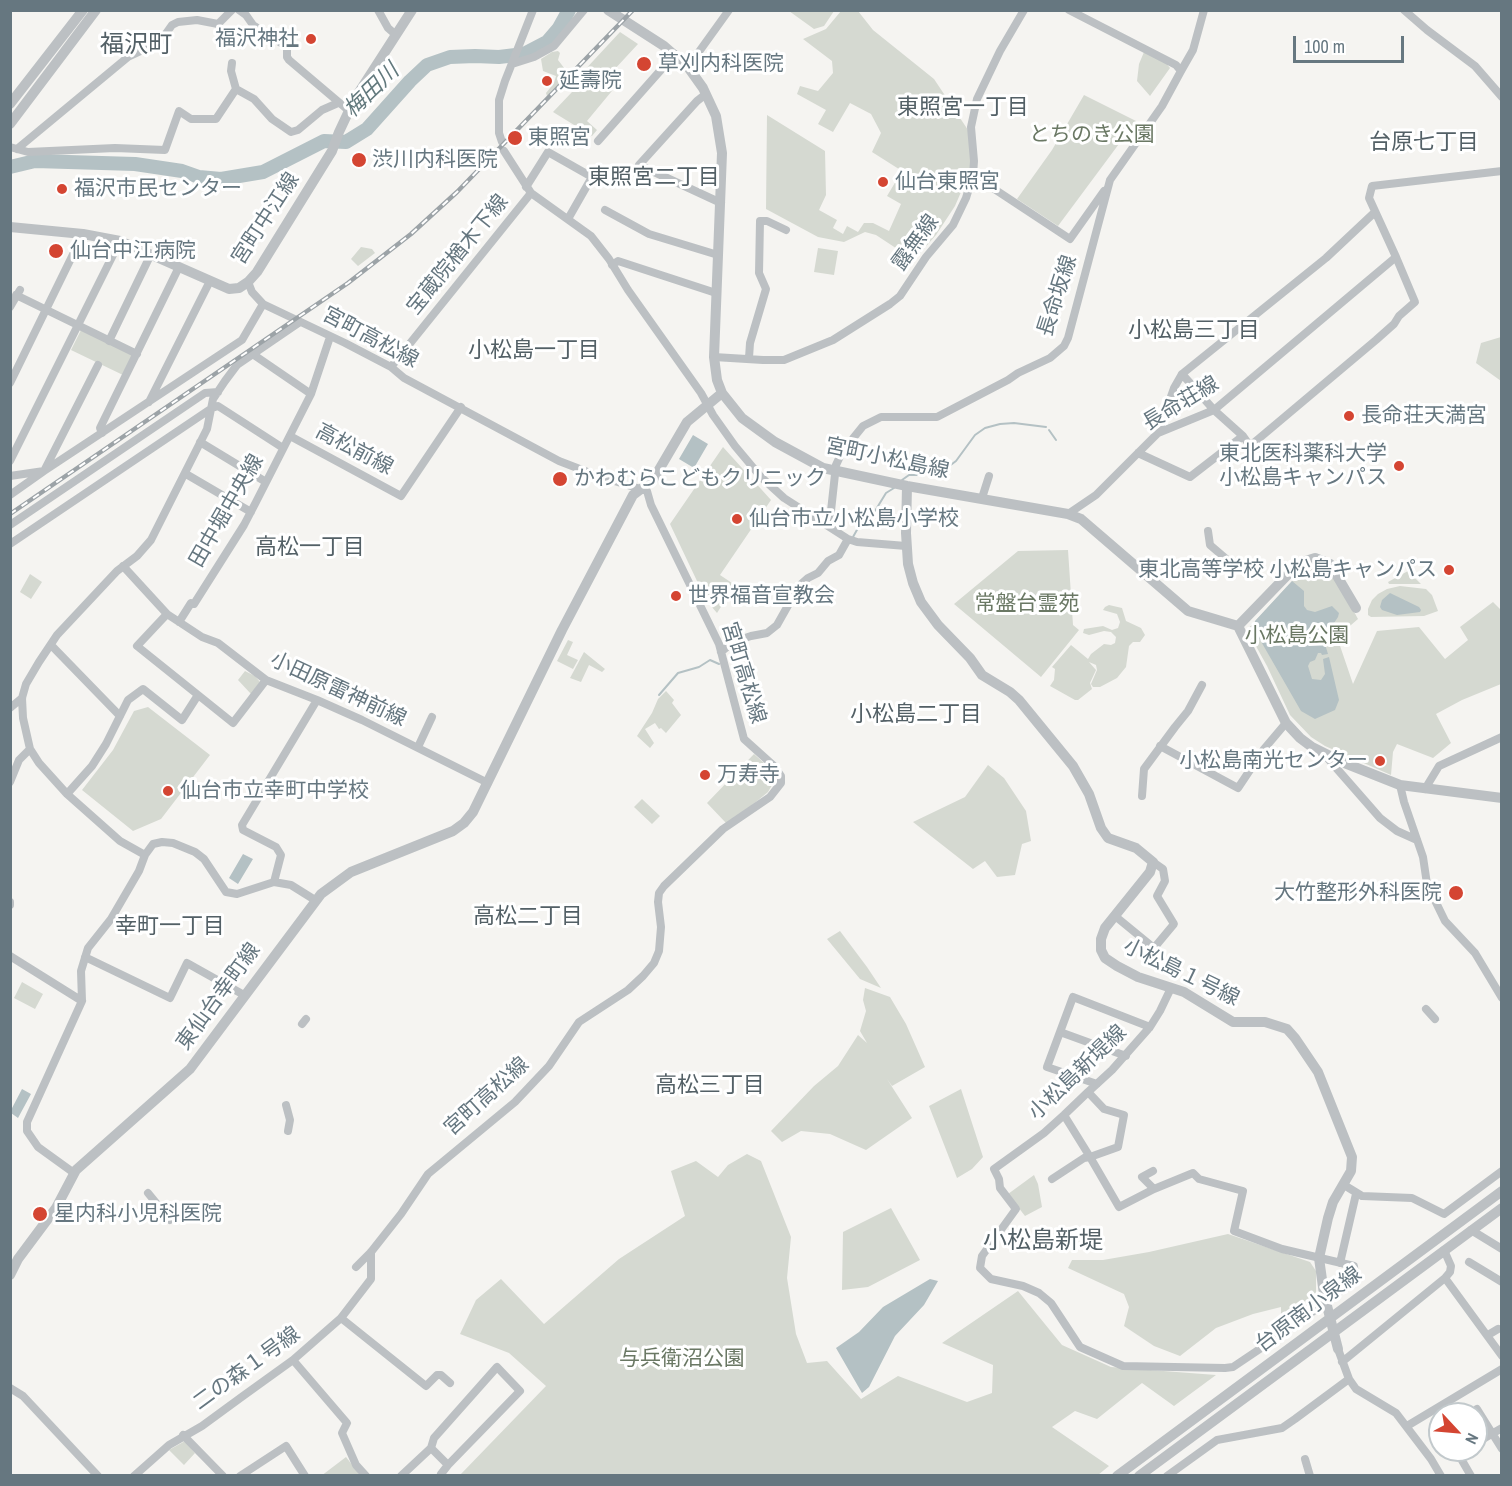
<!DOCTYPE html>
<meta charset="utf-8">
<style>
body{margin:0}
#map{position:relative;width:1512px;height:1486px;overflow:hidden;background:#f5f4f1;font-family:"Archivo Narrow",sans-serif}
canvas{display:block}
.frame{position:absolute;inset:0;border:12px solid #667780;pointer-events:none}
.north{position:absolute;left:1428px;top:1402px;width:60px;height:60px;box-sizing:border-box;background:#fff;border:2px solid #c2c9cc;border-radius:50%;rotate:116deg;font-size:16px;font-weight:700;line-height:24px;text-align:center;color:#667780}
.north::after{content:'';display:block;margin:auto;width:21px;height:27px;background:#d44532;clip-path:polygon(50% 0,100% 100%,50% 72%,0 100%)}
.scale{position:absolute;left:1293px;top:36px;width:111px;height:27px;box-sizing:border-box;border:3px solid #667780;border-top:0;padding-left:8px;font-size:18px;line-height:21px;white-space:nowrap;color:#667780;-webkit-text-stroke:4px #fff;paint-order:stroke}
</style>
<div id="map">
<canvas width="1512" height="1486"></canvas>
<div class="frame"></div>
<div class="north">N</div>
<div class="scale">100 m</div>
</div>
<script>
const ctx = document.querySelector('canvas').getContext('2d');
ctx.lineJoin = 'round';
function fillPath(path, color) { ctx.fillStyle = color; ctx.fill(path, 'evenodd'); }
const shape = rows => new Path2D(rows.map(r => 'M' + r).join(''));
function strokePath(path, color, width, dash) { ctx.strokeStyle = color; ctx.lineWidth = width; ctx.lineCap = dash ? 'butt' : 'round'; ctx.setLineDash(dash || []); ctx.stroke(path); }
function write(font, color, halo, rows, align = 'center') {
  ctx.font = font + ' "Archivo Narrow","Noto Sans JP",sans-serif'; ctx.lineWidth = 6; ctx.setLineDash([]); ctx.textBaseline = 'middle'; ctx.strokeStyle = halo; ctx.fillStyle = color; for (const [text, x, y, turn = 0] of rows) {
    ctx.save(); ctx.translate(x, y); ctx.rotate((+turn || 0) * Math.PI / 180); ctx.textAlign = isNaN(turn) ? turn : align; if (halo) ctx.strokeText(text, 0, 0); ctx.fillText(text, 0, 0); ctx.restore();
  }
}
fillPath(shape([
 [789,11,834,11,824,26,814,29],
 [841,11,858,11,873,30,934,79,968,130,972,154,970,171,955,206,936,235,914,260,876,235,865,232,844,242,818,237,766,209,767,115,825,151,826,195,819,210,837,220,833,228,843,234,847,226,858,232,864,223,873,223,889,231,901,204,887,196,902,171,872,152,881,133,871,114,850,103,833,132,818,124,826,110,797,94,800,86,818,91,833,73,832,61,803,39,826,29],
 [620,32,638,44,613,71,621,80,587,121,597,130,592,136,553,112,572,92,568,88],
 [558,51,560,53,558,60,568,73,555,90,547,96,546,93,554,83,556,76,543,71,541,59,552,52],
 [1144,52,1166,63,1170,68,1150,96,1137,81,1139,64],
 [1084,95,1136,121,1058,226,1017,199,1052,150],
 [361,247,372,249,375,253,358,266,351,259],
 [818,248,838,251,834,275,814,272],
 [81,330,133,355,123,375,71,350],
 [1501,337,1502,337,1501,381,1476,363,1481,343],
 [723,447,771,500,720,575,735,585,717,613,706,600,670,524],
 [1068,550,1073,625,1079,630,1041,677,954,604,1018,551],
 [1314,566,1334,575,1358,619,1337,637,1353,684,1377,631,1419,627,1445,659,1468,640,1460,627,1493,602,1501,610,1501,684,1462,700,1436,714,1451,743,1433,758,1397,744,1393,752,1391,775,1325,746,1311,737,1290,715,1267,666,1247,630,1293,580],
 [1408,571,1421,584,1389,584,1388,582],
 [30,574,42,582,31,599,20,592],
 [1400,586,1426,589,1432,595,1438,611,1424,616,1371,617,1368,615,1368,609,1372,600,1378,594,1387,589],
 [1109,605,1122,608,1126,621,1141,628,1145,635,1140,642,1133,642,1129,646,1126,667,1117,678,1100,687,1093,687,1091,684,1097,670,1096,665,1089,662,1096,670,1090,683,1092,689,1078,700,1075,700,1050,686,1054,680,1055,669,1052,667,1071,645,1088,659,1091,654,1104,644,1111,645,1115,643,1116,637,1111,632,1104,631,1089,635,1083,633,1084,629,1103,626,1112,630,1118,628,1120,622,1117,614,1103,610,1105,607],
 [568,640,573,642,567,655,578,660,573,669,557,661],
 [584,652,605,669,602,672,589,665,581,682,570,678],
 [245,671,255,676,260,682,251,694,238,680],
 [666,691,674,700,672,703,681,715,666,733,661,728,659,729,655,723,645,729,654,743,650,748,637,736,652,713,658,699],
 [148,707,210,755,161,819,133,831,82,790,113,750,134,711],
 [754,754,764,763,772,777,772,785,768,792,751,806,726,823,707,803],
 [988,765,1004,778,1026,811,1031,841,1022,844,1015,875,997,877,985,861,973,869,913,822,965,797],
 [642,799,660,816,652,824,634,807],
 [840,931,867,967,881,988,860,979,827,939],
 [22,982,43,994,35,1009,14,998],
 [865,988,890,997,906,1024,925,1067,892,1086,887,1079,912,1118,866,1150,830,1134,801,1131,782,1142,771,1131,814,1086,838,1066,858,1035,867,1043,860,1031,866,1011,863,1000],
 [961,1089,983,1157,972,1169,957,1178,929,1106],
 [747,1154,761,1161,791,1237,787,1278,796,1334,807,1363,827,1361,861,1399,898,1376,967,1402,992,1393,993,1365,942,1343,1018,1291,1062,1345,1111,1367,1216,1375,1174,1406,1142,1383,1097,1419,1075,1411,1052,1427,1109,1466,1098,1475,460,1475,546,1386,509,1353,460,1334,476,1300,501,1279,544,1324,619,1259,685,1216,671,1171,696,1161,718,1177,728,1165],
 [1034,1175,1038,1184,1042,1207,1025,1216,1008,1194],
 [891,1208,920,1260,868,1287,842,1290,843,1232],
 [1228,1234,1310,1262,1316,1271,1316,1297,1281,1330,1281,1307,1253,1314,1216,1328,1180,1356,1154,1346,1124,1326,1129,1307,1124,1294,1068,1268,1072,1260,1103,1260,1149,1252],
 [185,1441,195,1453,184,1465,169,1450],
 [346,1457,360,1475,321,1476]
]), '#d5d9d1');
fillPath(shape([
 [693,435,708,444,694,468,679,459],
 [1292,581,1304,591,1304,606,1307,610,1315,612,1332,606,1339,613,1338,617,1326,635,1324,641,1328,654,1322,655,1321,653,1318,653,1315,660,1310,662,1308,666,1312,679,1321,680,1325,674,1323,659,1329,657,1339,700,1335,710,1315,719,1301,711,1255,631,1255,621],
 [1390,593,1419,607,1421,610,1420,612,1397,615,1382,610,1380,607,1382,600],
 [243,854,253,859,238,884,229,878],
 [22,1089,31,1094,18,1118,11,1113,11,1110],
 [930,1279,938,1281,924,1305,895,1336,869,1387,862,1393,836,1348,859,1332,883,1307]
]), '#b4c1c4');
strokePath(shape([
 [1049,430,1056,440],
 [902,480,909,475,923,475,944,470,956,461,975,435,985,428,1000,424,1014,423,1046,427],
 [853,537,858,528,875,511,886,493,894,488],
 [659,695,678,673,699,667,710,660,719,664]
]), '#b4c1c4', 2);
strokePath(shape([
 [10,167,35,161,135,164,182,171,199,177,221,179,263,172,324,141,346,142,367,129,410,81,427,65,450,57,475,56,499,57,524,54,547,42,559,28,569,10]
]), '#b4c1c4', 14);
strokePath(shape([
 [239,10,246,15,253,25,287,47,287,57,289,60,348,110],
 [378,10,388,28,396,35],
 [1069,10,1176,65,1181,71],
 [1404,10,1427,30,1475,66,1502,97],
 [232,63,231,71,236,89,254,99,272,119,291,132,298,130,322,110,338,103],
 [512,64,534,57,554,46,584,10],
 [688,67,729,10],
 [706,94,697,101,639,165,721,203],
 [598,141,675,54],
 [502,142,499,133,499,100,505,81,533,10],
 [10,147,28,152,115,148,165,150,179,111,191,119,216,119,236,89],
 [17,149,128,57,160,42,172,25,178,22,197,20,218,24,232,10],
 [504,151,531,193,591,236,609,259,628,290,701,393,713,415,735,446,761,477,784,498,848,539],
 [973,175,974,161,971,127,977,99,1000,51,1024,10],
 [526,187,548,152,592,177,568,219],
 [605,210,649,234,718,255],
 [612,265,618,261,716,293],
 [248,282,252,292,263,304,345,343,391,367,404,378,559,461,598,476,647,491,651,505,719,644,744,739,774,766,781,776,781,783,770,797,723,829,664,886,659,893,658,902,661,927,659,951,654,963,643,976,628,990,579,1022,549,1066,515,1102,428,1174,401,1214,371,1252,356,1267],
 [16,295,137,354],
 [10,307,20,290],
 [109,341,151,254],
 [254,355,311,394],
 [714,357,763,360,784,360,833,340,890,304,900,296,926,257,953,225,966,198,973,175,1070,239,1104,191],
 [749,358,750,343,766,289,759,273,760,221,767,221,786,230],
 [391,367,531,193],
 [1182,374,1214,410,1243,436,1250,446,1376,340,1394,324,1399,316,1415,302,1396,257,1369,198,1372,186,1502,171],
 [10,383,83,234],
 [149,402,210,281],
 [102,433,100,428,179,267],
 [1158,433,1174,388,1182,374,1326,258,1375,212],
 [290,436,401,496,461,407],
 [200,442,266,482],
 [1138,453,1190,477,1243,436],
 [10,461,120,241],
 [186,474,251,512],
 [10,476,44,471,242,340,263,304],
 [10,495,44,471,98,365],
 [982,498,989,476],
 [1068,514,1096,495,1158,433,1214,410,1396,257],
 [10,525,205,393,218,392],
 [827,525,830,520,836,465,842,452,863,426,881,417,937,417,1008,380,1018,373,1050,358,1064,346,1068,338,1110,180,1162,106,1181,71,1193,50,1204,10],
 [1208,531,1210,545,1231,563,1234,569],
 [10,544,212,408,218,406,283,448],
 [123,566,167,614,202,637,218,643,266,680,317,700,362,720,488,783],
 [167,614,137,646,233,723,266,680],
 [179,622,191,603,194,604,244,525,256,502,311,394,330,337],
 [51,645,120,716],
 [721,652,733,642,751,636,767,633,777,625,799,586,808,578,818,573,828,561,839,555,848,539,857,542,906,546],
 [10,708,22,698],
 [1160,746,1238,788,1264,749,1286,723],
 [418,747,432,717],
 [1324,754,1380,818,1397,831,1417,840],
 [10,782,19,760,30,749],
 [1400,785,1404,802,1423,857,1427,884,1445,921,1475,953,1502,998],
 [1425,789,1439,766,1502,737],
 [67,794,92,766,106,744,128,700,143,689,182,720,198,695],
 [1142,796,1144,769,1175,727,1188,711,1202,685],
 [145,855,153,844,162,842,173,843,195,852,204,859,226,892,237,894,274,882,291,885,315,900],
 [274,882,281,855,276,847,243,830,242,825,317,700],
 [10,902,10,905],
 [1115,916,1154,948,1174,924,1157,896,1165,881,1163,869,1153,862],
 [10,956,82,1001],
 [85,957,170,998,187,963,244,995],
 [1426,1009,1435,1019],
 [302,1024,306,1019],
 [1060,1032,1126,1056],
 [1097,1084,1047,1067,1073,997,1150,1027],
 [1088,1092,1104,1109,1124,1115,1118,1147,1090,1157,1119,1207,1154,1189,1193,1173,1199,1179,1243,1191,1234,1231,1282,1249,1354,1266,1355,1277,1351,1283,1288,1330,1233,1367,1225,1368,1123,1366,1080,1347,1051,1303,1039,1293,1023,1286,991,1279,980,1268,982,1256,1016,1209,1000,1188,999,1179,994,1169,1044,1133,1064,1115,1088,1092,1112,1070,1150,1027,1160,1011,1171,988],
 [286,1105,290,1120,288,1131],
 [1153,1171,1142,1177,1154,1189],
 [74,1173,38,1147,27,1131,27,1122,82,1001,81,971,88,948,111,919,139,871,145,855,120,841,67,794,39,763,30,749,23,718,22,698,26,684,39,662,57,635,117,571,137,556,151,540,207,429,213,399,225,381,237,365,300,322],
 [1052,1179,1084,1158,1090,1157,1064,1115],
 [1344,1185,1362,1196,1412,1198,1444,1214,1502,1171],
 [148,1193,170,1220],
 [1471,1230,1502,1249],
 [1469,1262,1502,1282],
 [1340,1263,1356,1194],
 [1445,1278,1502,1356],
 [341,1318,426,1386,437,1375,441,1375,450,1383],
 [1488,1335,1498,1329],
 [1338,1349,1349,1379,1356,1389,1396,1413,1431,1459,1441,1476],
 [293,1360,347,1423,342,1433,356,1465,366,1476],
 [1342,1362,1445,1278,1450,1272,1451,1266,1444,1250],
 [10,1388,23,1396,98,1476],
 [1477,1409,1502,1449],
 [1407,1426,1502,1369],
 [183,1435,223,1476],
 [1476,1443,1502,1428],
 [1456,1450,1471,1476],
 [1305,1459,1310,1476],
 [441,1474,448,1465],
 [134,1476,169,1445,202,1426,243,1396,293,1360,341,1318,371,1279,371,1252],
 [240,1476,286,1446,305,1476],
 [401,1476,431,1448,434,1438,497,1367,520,1391,448,1465,431,1448],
 [1167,1476,1217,1440,1282,1428,1295,1419,1349,1379]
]), '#bcc0c3', 8);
strokePath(shape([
 [608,10,664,46,688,67,703,88,716,116,722,153,714,357,717,380,722,393,742,418,775,442,823,468,907,486,1068,514,1081,519,1188,611,1238,626,1286,723,1300,738,1312,747,1342,762,1400,785,1502,798],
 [10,104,83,10],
 [10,124,96,10],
 [10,227,83,234,120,241,229,289,239,288,248,282,257,272,332,151,339,132,354,100,412,10],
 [907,486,906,533,908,564,913,583,921,602,938,625,970,658,982,675,1010,692,1019,700,1073,766,1089,794,1101,828,1108,838,1136,848,1153,862,1150,872,1105,928,1101,939,1101,950,1105,958,1117,966,1138,977,1184,992,1233,1022,1265,1022,1287,1029,1295,1038,1318,1072,1352,1157,1351,1171,1333,1202,1328,1218,1319,1258,1324,1294,1338,1349],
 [1238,626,1299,563,1315,558,1330,564,1356,608],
 [10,1275,18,1259,56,1208,76,1170,190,1069,321,894,351,872,453,831,464,823,473,812,562,630,633,495,653,480,687,422,722,393],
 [1117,1476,1502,1191],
 [1139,1476,1502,1208]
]), '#bcc0c3', 10);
const rail = shape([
 [10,514,348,283,411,234,457,192,633,10]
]);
strokePath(rail, '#9ca3a7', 4.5);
strokePath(rail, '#fff', 2, [7]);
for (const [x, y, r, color] of [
 [311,39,6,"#d44532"],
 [644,64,8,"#d44532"],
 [547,81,6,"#d44532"],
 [515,138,8,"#d44532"],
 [359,160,8,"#d44532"],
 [883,182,6,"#d44532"],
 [62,189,6,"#d44532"],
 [56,251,8,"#d44532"],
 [1349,416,6,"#d44532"],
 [1399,466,6,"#d44532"],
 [560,479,8,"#d44532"],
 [737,519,6,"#d44532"],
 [1449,570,6,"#d44532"],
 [676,596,6,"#d44532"],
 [1380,761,6,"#d44532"],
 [705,775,6,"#d44532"],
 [168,791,6,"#d44532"],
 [1456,893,8,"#d44532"],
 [40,1214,8,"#d44532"]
]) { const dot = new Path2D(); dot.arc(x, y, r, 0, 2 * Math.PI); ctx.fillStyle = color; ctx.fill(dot); strokePath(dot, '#fff', 2); }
write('21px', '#667780', '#fff', [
 ["福沢神社",299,39,"right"],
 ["草刈内科医院",658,64],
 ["延壽院",559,81],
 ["東照宮",528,138],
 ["渋川内科医院",372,160],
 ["仙台東照宮",895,182],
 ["福沢市民センター",74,189],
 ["仙台中江病院",70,251],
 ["長命荘天満宮",1361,416],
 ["東北医科薬科大学",1387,454,"right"],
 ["小松島キャンパス",1387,478,"right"],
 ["かわむらこどもクリニック",574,479],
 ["仙台市立小松島小学校",749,519],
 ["東北高等学校 小松島キャンパス",1437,570,"right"],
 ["世界福音宣教会",688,596],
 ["小松島南光センター",1368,761,"right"],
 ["万寿寺",717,775],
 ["仙台市立幸町中学校",180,791],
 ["大竹整形外科医院",1442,893,"right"],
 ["星内科小児科医院",54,1214]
], 'left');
write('21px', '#6a7864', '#fff', [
 ["とちのき公園",1092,135],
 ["常盤台霊苑",1027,604],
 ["小松島公園",1297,636],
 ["与兵衛沼公園",682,1359]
]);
write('21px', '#667780', '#fff', [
 ["宮町中江線",266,219,-57],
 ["露無線",916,243,-54],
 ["宝蔵院楢木下線",458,255,-51],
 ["長命坂線",1058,296,-72],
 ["宮町高松線",370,338,28],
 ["長命荘線",1181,404,-31],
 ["高松前線",354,450,28],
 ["宮町小松島線",887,459,12],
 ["田中堀中央線",227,511,-60],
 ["宮町高松線",743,673,73],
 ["小田原雷神前線",338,690,25],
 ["小松島１号線",1181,973,26],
 ["東仙台幸町線",219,997,-54],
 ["小松島新堤線",1078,1073,-44],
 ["宮町高松線",487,1097,-42],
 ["台原南小泉線",1309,1310,-37],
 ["二の森１号線",247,1369,-36]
]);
write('italic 22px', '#62797d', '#fff', [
 ["梅田川",372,91,-44]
]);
write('22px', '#536066', '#fff', [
 ["東照宮一丁目",963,108],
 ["台原七丁目",1424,143],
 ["東照宮二丁目",654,178],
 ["小松島三丁目",1194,331],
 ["小松島一丁目",534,351],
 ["高松一丁目",310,548],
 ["小松島二丁目",916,715],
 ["高松二丁目",528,917],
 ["幸町一丁目",170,927],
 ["高松三丁目",710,1086]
]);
write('24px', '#536066', '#fff', [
 ["福沢町",136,46],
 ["小松島新堤",1043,1242]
]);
</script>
